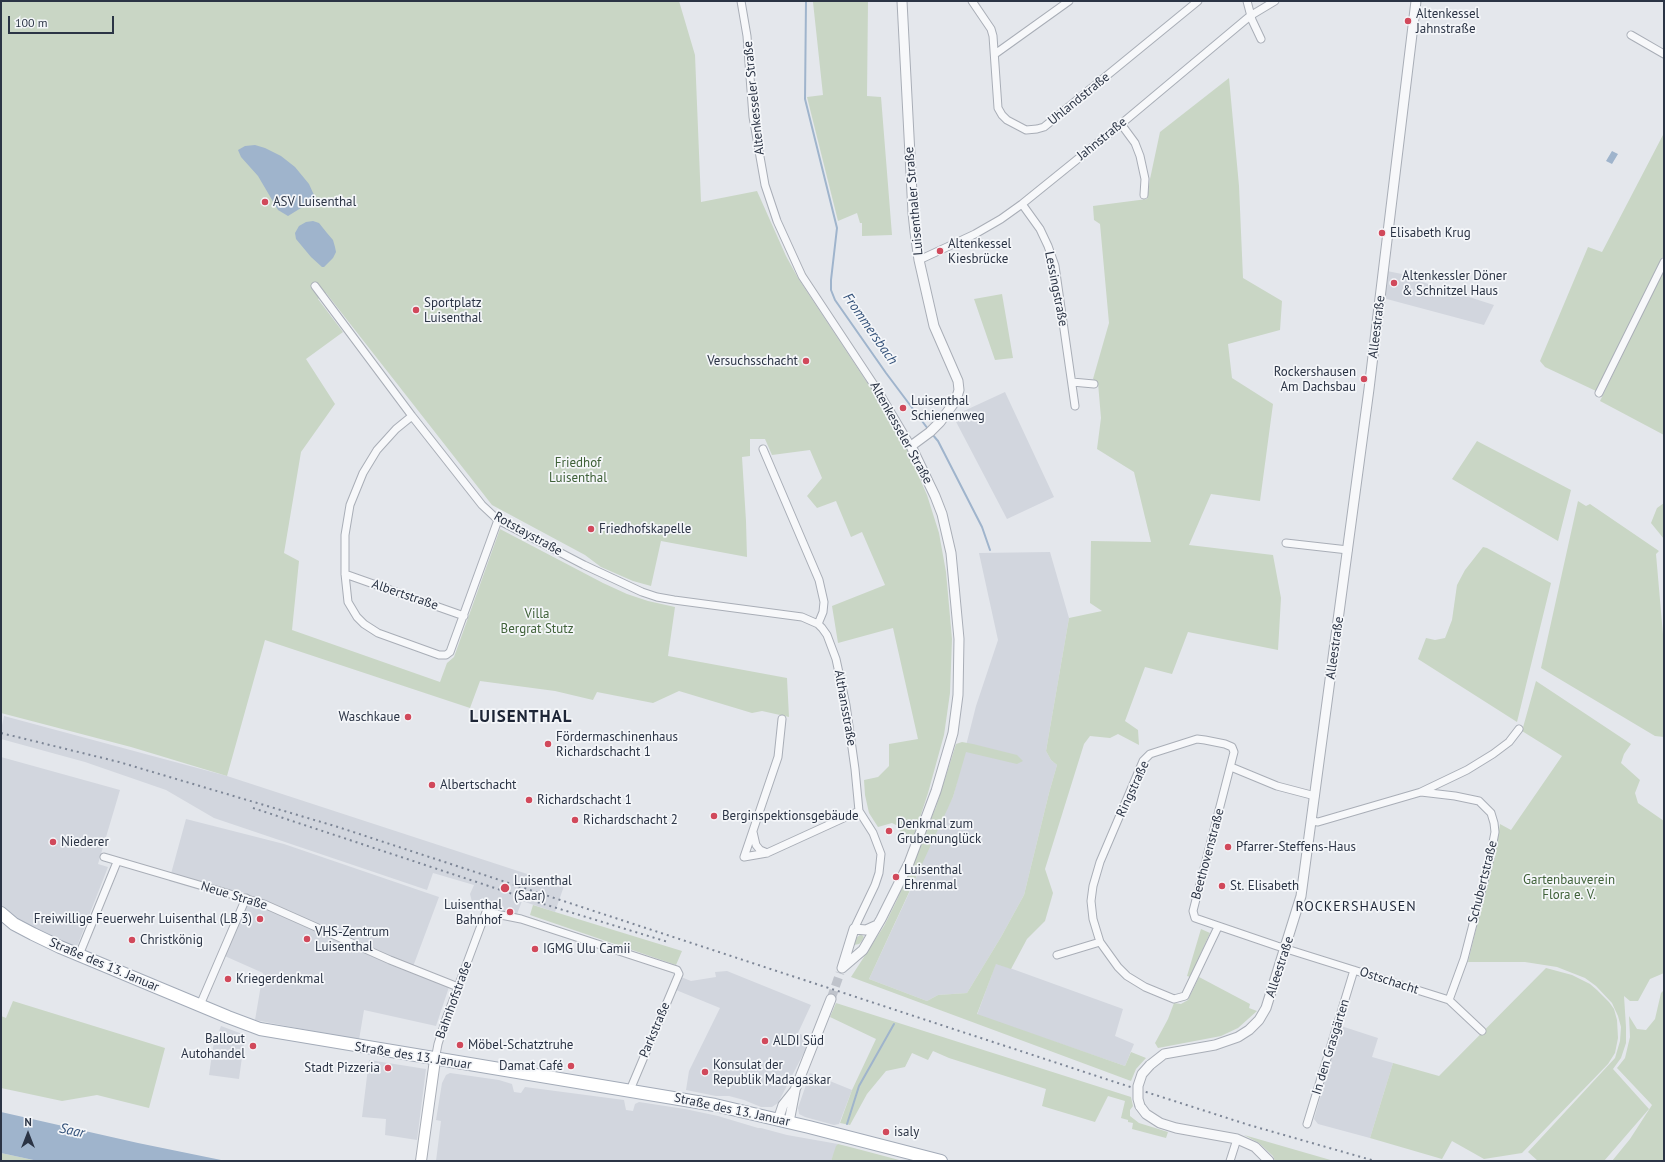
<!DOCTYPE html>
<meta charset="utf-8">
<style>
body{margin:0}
#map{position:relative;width:1665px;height:1162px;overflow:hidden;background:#e4e7ec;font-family:"PT Sans",sans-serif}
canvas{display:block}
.frame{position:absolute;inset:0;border:2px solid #2b3445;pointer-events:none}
.north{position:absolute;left:8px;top:1114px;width:40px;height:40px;-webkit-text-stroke:3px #f4f6f9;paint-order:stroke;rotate:0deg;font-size:11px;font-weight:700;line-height:16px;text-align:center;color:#2b3445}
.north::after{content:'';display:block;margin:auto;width:14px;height:18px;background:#2b3445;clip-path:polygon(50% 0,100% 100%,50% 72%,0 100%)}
.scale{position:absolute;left:8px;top:16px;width:106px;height:18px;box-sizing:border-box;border:2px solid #2b3445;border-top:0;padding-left:5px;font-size:12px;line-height:14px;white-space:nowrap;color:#2b3445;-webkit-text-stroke:3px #f4f6f9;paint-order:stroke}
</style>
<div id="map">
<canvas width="1665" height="1162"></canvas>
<div class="frame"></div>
<div class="north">N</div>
<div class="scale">100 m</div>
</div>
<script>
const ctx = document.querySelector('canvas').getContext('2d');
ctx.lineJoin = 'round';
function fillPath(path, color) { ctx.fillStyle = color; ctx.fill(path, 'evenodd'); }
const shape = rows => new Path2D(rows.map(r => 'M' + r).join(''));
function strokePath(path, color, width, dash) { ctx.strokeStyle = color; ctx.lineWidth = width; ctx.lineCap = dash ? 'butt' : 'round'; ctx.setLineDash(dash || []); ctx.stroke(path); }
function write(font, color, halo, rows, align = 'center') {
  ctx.font = font + ' "PT Sans",sans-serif'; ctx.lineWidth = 3.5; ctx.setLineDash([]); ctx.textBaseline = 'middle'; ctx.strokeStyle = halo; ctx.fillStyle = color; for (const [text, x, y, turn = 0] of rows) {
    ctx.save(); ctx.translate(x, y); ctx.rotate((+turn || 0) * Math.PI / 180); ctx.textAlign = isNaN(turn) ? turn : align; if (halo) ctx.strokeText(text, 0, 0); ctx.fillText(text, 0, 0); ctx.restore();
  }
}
fillPath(shape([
 [1387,271,1417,277,1416,280,1494,305,1484,325,1383,298],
 [1005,392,1054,497,1007,519,953,416],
 [1050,552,1069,618,1046,751,1051,760,1057,765,1049,793,1024,895,1001,937,967,993,938,995,927,1001,869,979,917,876,917,865,953,797,976,706,998,640,979,553],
 [4,716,227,776,564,886,555,912,522,901,517,914,493,910,472,902,470,894,474,885,433,873,427,890,214,818,166,790,85,762,1,739,1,730],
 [1,757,120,790,98,864,108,867,76,949,19,922,1,907],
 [186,819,284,844,439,897,411,972,449,987,436,1026,364,1010,359,1040,255,1020,263,973,218,953,240,902,169,881],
 [996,963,1123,1009,1115,1036,1134,1044,1125,1066,977,1015],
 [727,971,811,1005,798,1033,811,1039,778,1103,772,1107,761,1107,744,1100,729,1096,716,1096,686,1090,689,1071,720,1008,676,990,681,977,691,981,716,977,715,972],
 [221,1026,245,1035,239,1079,209,1075,213,1047],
 [1341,1026,1378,1038,1372,1057,1393,1063,1370,1138,1318,1124,1314,1119],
 [369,1060,426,1069,417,1140,385,1135,386,1119,362,1117],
 [450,1073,499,1080,512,1084,514,1092,521,1093,525,1087,624,1100,626,1110,633,1111,635,1104,639,1102,685,1109,718,1116,758,1128,761,1128,787,1135,838,1144,831,1161,436,1161,441,1121,436,1120,442,1083,446,1075],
 [810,1073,852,1090,839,1124,834,1125,805,1117,799,1114,798,1108]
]), '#d2d6de');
fillPath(shape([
 [1,1,679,1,695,55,701,202,757,191,786,256,798,278,876,396,905,445,927,495,939,533,946,572,952,639,950,693,944,735,928,793,912,842,901,839,900,827,892,823,878,827,869,813,865,795,864,780,878,777,889,766,889,744,918,739,893,628,838,643,832,606,885,585,862,532,851,537,836,501,817,508,807,496,822,478,810,450,772,455,765,439,750,439,750,456,742,457,746,521,747,557,661,541,651,586,633,581,601,567,585,555,492,505,326,293,318,299,343,332,306,359,335,404,301,452,284,553,299,561,292,630,440,682,447,663,454,657,500,529,603,583,627,594,648,601,675,607,668,656,787,678,789,717,762,711,752,713,679,691,653,703,597,692,593,700,555,691,480,681,470,708,265,640,227,776,131,747,1,713],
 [821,1,868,1,867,96,881,97,892,235,862,236,862,223,860,223,857,213,838,221,807,97,823,95,813,2],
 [1229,78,1239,186,1243,278,1282,301,1280,330,1228,344,1232,378,1273,404,1260,501,1211,494,1189,545,1273,555,1281,598,1278,650,1188,632,1172,674,1145,667,1125,721,1138,730,1139,745,1118,734,1110,738,1090,736,1084,744,1045,869,1053,893,1045,921,1027,939,1011,969,996,964,977,1014,1125,1066,1131,1052,1146,1058,1136,1069,1131,1081,851,977,884,926,896,902,936,807,956,744,962,742,973,744,1017,755,1023,761,1017,764,966,752,953,797,869,979,927,1001,938,995,967,993,1001,937,1024,895,1049,793,1057,765,1051,760,1046,751,1069,618,1102,611,1090,603,1091,541,1151,542,1134,472,1097,449,1101,418,1098,383,1093,379,1109,323,1100,224,1094,220,1093,206,1147,199,1150,179,1160,132],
 [1664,133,1664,255,1596,391,1545,367,1540,361,1588,247,1602,252],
 [1664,269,1664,435,1600,401],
 [1002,294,1013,358,995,360,974,299],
 [1477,441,1571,490,1558,541,1452,479],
 [1578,501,1586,506,1590,504,1659,551,1656,554,1664,646,1664,737,1655,736,1541,668],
 [1664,503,1664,539,1651,523,1657,508],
 [1483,547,1487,548,1551,583,1517,722,1418,659,1426,638,1435,640,1445,638,1452,620,1457,585,1465,570],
 [1536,681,1631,744,1624,754,1621,763,1640,780,1635,793,1638,803,1664,821,1664,973,1650,979,1638,1001,1630,1001,1624,996,1626,1027,1626,1043,1621,1058,1613,1069,1649,1109,1604,1161,1538,1161,1528,1152,1615,1058,1620,1041,1621,1027,1618,1016,1612,1003,1596,986,1585,978,1557,967,1525,962,1468,962,1496,848,1500,824,1511,830,1562,756,1522,731],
 [533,905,555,912,682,951,676,965,530,915],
 [1201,929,1210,933,1190,977,1187,976],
 [861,934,864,937,862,941,859,944,854,945,855,939],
 [1546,968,1572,975,1590,984,1597,990,1609,1002,1614,1009,1617,1020,1618,1038,1615,1053,1608,1064,1522,1153,1484,1159,1452,1141,1442,1159,1370,1138,1393,1063,1439,1076],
 [1199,977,1250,1004,1249,1008,1257,1011,1238,1028,1221,1036,1158,1048,1155,1043,1168,1019,1174,1003,1181,1004,1188,1000],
 [1664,990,1664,1161,1612,1161,1630,1139,1652,1105,1617,1068,1625,1058,1630,1037,1629,1016,1637,1029,1646,1030,1655,1019,1661,993],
 [13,1001,165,1048,149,1108,97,1095,62,1101,1,1088,1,1016,6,1018],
 [836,1003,1131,1097,1133,1106,1130,1110,1130,1116,1139,1123,1168,1132,1166,1138,1132,1129,1133,1123,1128,1122,1128,1120,1121,1118,1125,1101,1108,1096,1095,1122,1042,1106,1046,1089,949,1058,933,1051,928,1060,912,1053,905,1067,886,1071,867,1094,850,1125,840,1123,852,1090,876,1039,830,1017],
 [1244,1135,1334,1161,1275,1161,1273,1156,1259,1143],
 [838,1144,850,1147,903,1161,831,1161,836,1146],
 [1,1153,38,1161,1,1161]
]), '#c9d6c5');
fillPath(shape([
 [255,145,265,148,281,156,295,167,309,184,314,195,314,202,309,203,288,216,278,210,258,176,241,157,238,150,245,146],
 [1612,151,1618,154,1612,164,1606,161],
 [313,221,319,223,327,233,333,240,335,247,336,252,333,258,324,267,322,267,311,257,296,239,295,233,299,226,306,222],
 [1,1112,138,1143,226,1161,38,1161,1,1153]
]), '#9fb4cc');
strokePath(shape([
 [806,1,805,99,837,228,831,280,831,290,835,300,886,373,928,429],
 [932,434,938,441,982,527,990,550],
 [847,1124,859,1086,894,1024]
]), '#9fb4cc', 2);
strokePath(shape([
 [831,999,840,973]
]), '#bfc3cb', 9, [9, 4.5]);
const minor = shape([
 [741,1,747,36,753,117,765,185,777,221,802,276,880,394,911,446],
 [972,1,991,29,993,36,998,108,1002,115,1007,120,1026,130,1037,129,1044,127,1198,1],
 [1247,1,1252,20,1261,39],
 [1631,35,1664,54],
 [995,54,1069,1],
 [1121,124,1135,143,1140,156,1145,179,1144,195],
 [1022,204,1040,229,1048,246,1055,266,1075,406],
 [919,260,975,234,1001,219,1022,204,1121,124,1250,16,1275,1],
 [315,286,412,416,482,505,498,520,584,565,642,592,657,597,674,600,802,617,818,624,822,628,827,635,836,659,846,705,855,769,859,811,873,833,881,854,879,873,875,885,854,929],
 [1072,382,1094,384],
 [1599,393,1664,262],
 [412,416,396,429,377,450,363,473,350,505,345,535,345,574,348,602,357,617,364,624,378,633,439,655,446,655,450,652,498,520],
 [763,449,819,580,824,602,823,612,818,624],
 [1286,543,1348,550],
 [345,574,464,616],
 [782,719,778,757,744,857,767,853,859,811],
 [1231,767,1277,786,1315,796],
 [1421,792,1455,796,1479,801,1491,813,1494,823,1495,832,1490,858,1464,959,1449,1000],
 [1312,821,1318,822,1421,792,1467,770,1493,754,1509,742,1519,729],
 [753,832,756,845,760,850,767,853],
 [104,857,264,904,390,960,458,987],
 [1218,927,1185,996,1174,999,1145,987,1127,976,1118,967,1100,942,1093,919,1091,901,1093,886,1100,862,1143,761,1150,754,1197,739,1205,740,1225,744,1232,747,1234,752,1193,911,1195,918,1277,946,1449,1000,1482,1031],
 [79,955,117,862],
 [1057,955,1100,942],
 [200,1005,246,898],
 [435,1060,438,1044,446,1019,486,912,521,919,677,970,679,974,630,1090],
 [1307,1124,1354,970],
 [1230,1161,1237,1139]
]);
const tertiary = shape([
 [842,968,863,950,881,919,909,863,936,791,953,733,958,695,959,639,951,553,942,514,935,496,911,446,930,432,940,422,956,400,959,390,958,381,934,326,919,260,915,232,913,213,902,1],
 [842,968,854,929,866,930,877,925],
 [1150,1065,1164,1054,1215,1045,1238,1037,1249,1030,1259,1020,1266,1008,1301,896,1369,389,1416,1],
 [1140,1106,1146,1114,1160,1123,1176,1128,1237,1139,1255,1147,1269,1161],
 [778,1120,783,1105,795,1090,831,999],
 [789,1122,795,1091]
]);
const secondary = shape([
 [421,1161,435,1060]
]);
const primary = shape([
 [1,913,14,924,33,934,60,947,228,1017,260,1029,715,1105,809,1127,941,1161]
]);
strokePath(minor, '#a9aeb7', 9);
strokePath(tertiary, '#a9aeb7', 11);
strokePath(secondary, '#a9aeb7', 12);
strokePath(primary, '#a3abb8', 14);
strokePath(minor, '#f7f8fa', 7);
strokePath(tertiary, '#f7f8fa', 9);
strokePath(secondary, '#fff', 10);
strokePath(primary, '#fff', 12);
strokePath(shape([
 [1,733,119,762,338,827,1118,1083,1249,1125,1375,1161],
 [253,808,540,903,668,942]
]), '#7d8696', 2, [2, 4]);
const tertiaryBridge = shape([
 [1140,1106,1138,1099,1138,1086,1142,1074,1150,1065]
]);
strokePath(tertiaryBridge, '#a9aeb7', 11, []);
strokePath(tertiaryBridge, '#f7f8fa', 9);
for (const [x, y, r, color] of [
 [1408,21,4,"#d1495b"],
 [265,202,4,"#d1495b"],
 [1382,233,4,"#d1495b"],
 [940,251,4,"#d1495b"],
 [1394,283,4,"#d1495b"],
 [416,310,4,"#d1495b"],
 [806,361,4,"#d1495b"],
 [1364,379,4,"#d1495b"],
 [903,408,4,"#d1495b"],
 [591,529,4,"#d1495b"],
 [408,717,4,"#d1495b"],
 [548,744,4,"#d1495b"],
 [432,785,4,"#d1495b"],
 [529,800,4,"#d1495b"],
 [714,816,4,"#d1495b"],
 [575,820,4,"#d1495b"],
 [889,831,4,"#d1495b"],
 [53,842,4,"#d1495b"],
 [1228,847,4,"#d1495b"],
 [896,877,4,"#d1495b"],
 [1222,886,4,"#d1495b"],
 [505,888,5,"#d1495b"],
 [510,912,4,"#d1495b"],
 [260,919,4,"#d1495b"],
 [307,939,4,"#d1495b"],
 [132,940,4,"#d1495b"],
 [535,949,4,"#d1495b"],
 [228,979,4,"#d1495b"],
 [765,1041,4,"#d1495b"],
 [460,1045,4,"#d1495b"],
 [253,1046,4,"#d1495b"],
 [571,1066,4,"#d1495b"],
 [388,1068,4,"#d1495b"],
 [705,1072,4,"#d1495b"],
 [886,1132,4,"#d1495b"]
]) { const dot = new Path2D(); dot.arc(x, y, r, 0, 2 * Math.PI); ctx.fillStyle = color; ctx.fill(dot); strokePath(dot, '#f4f6f9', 1.5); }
write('13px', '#2b3445', '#f4f6f9', [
 ["Altenkessel",1416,14],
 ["Jahnstraße",1416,29],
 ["ASV Luisenthal",273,202],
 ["Elisabeth Krug",1390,233],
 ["Altenkessel",948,244],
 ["Kiesbrücke",948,259],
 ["Altenkessler Döner",1402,276],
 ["& Schnitzel Haus",1402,291],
 ["Sportplatz",424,303],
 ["Luisenthal",424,318],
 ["Versuchsschacht",798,361,"right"],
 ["Rockershausen",1356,372,"right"],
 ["Am Dachsbau",1356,387,"right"],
 ["Luisenthal",911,401],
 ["Schienenweg",911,416],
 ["Friedhofskapelle",599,529],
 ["Waschkaue",400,717,"right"],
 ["Fördermaschinenhaus",556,737],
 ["Richardschacht 1",556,752],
 ["Albertschacht",440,785],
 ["Richardschacht 1",537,800],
 ["Berginspektionsgebäude",722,816],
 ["Richardschacht 2",583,820],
 ["Denkmal zum",897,824],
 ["Grubenunglück",897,839],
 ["Niederer",61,842],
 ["Pfarrer-Steffens-Haus",1236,847],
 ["Luisenthal",904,870],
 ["Ehrenmal",904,885],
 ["Luisenthal",514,881],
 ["(Saar)",514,896],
 ["St. Elisabeth",1230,886],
 ["Luisenthal",502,905,"right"],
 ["Bahnhof",502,920,"right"],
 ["Freiwillige Feuerwehr Luisenthal (LB 3)",252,919,"right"],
 ["VHS-Zentrum",315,932],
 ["Luisenthal",315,947],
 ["Christkönig",140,940],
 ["IGMG Ulu Camii",543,949],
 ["Kriegerdenkmal",236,979],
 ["Ballout",245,1039,"right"],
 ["Autohandel",245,1054,"right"],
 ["ALDI Süd",773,1041],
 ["Möbel-Schatztruhe",468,1045],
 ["Konsulat der",713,1065],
 ["Republik Madagaskar",713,1080],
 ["Damat Café",563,1066,"right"],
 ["Stadt Pizzeria",380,1068,"right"],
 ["isaly",894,1132]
], 'left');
write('13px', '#2b3445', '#f4f6f9', [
 ["Altenkesseler Straße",754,98,-96],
 ["Uhlandstraße",1079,99,-39],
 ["Jahnstraße",1102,139,-39],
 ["Luisenthaler Straße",914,201,-95],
 ["Lessingstraße",1056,289,79],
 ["Alleestraße",1377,327,-83],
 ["Altenkesseler Straße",901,433,61],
 ["Rotstaystraße",528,534,29],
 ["Albertstraße",405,595,19],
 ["Alleestraße",1335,648,-82],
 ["Althansstraße",845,708,80],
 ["Ringstraße",1133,789,-65],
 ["Beethovenstraße",1208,854,-75],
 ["Schubertstraße",1483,882,-76],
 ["Neue Straße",234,896,17],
 ["Straße des 13. Januar",104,965,23],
 ["Alleestraße",1280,967,-72],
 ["Ostschacht",1389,981,18],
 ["Bahnhofstraße",454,1000,-70],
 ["Parkstraße",655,1030,-67],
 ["In den Grasgärten",1331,1047,-73],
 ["Straße des 13. Januar",413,1056,9],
 ["Straße des 13. Januar",732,1110,12]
]);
write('13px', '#3f6138', '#f4f6f9', [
 ["Friedhof",578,463],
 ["Luisenthal",578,478],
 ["Villa",537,614],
 ["Bergrat Stutz",537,629],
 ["Gartenbauverein",1569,880],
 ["Flora e. V.",1569,895]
]);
write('italic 14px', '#34527a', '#f4f6f9', [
 ["Frommersbach",870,329,55],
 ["Saar",72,1131,12]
]);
ctx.letterSpacing = '1px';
write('14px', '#1d2536', '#f4f6f9', [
 ["ROCKERSHAUSEN",1356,907]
]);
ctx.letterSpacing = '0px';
ctx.letterSpacing = '1px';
write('bold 17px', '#1d2536', '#f4f6f9', [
 ["LUISENTHAL",521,717]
]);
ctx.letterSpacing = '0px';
</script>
